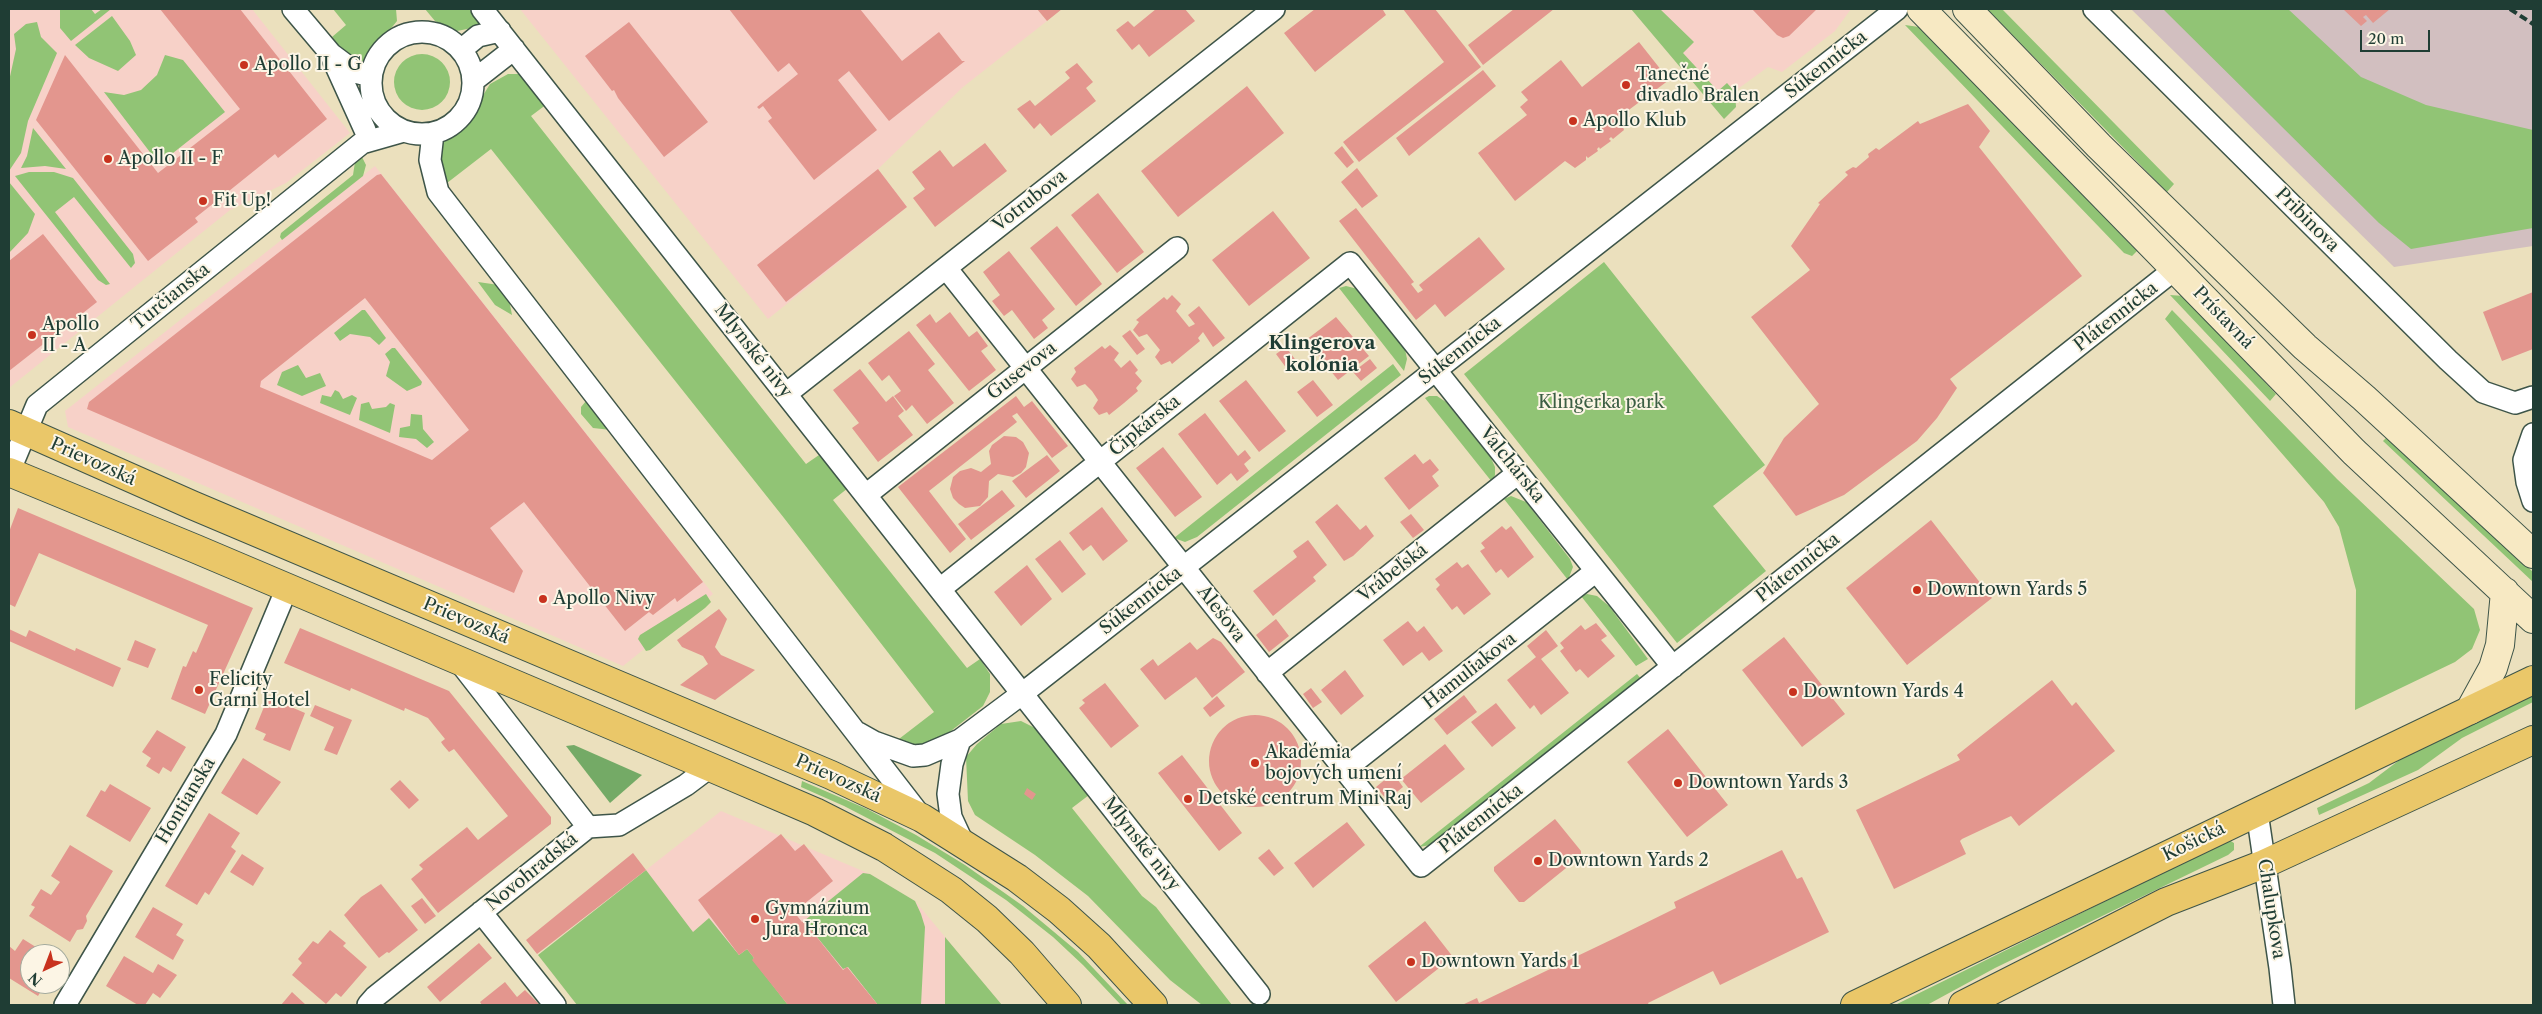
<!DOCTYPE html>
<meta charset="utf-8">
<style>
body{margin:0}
#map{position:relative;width:2542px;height:1014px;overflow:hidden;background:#ebe0bd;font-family:"Libre Caslon Text",serif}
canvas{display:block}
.frame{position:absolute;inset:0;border:10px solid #1f3d34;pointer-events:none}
.north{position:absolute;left:20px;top:944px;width:50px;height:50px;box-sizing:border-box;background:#fcf5e5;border:1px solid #a4ab9e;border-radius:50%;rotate:223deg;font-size:14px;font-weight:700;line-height:20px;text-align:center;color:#1f3d34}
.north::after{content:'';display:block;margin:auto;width:18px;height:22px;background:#c8321e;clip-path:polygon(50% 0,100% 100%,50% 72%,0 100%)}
.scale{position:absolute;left:2360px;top:30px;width:70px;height:22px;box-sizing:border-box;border:2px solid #1f3d34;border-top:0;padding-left:6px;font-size:15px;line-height:18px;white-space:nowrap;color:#1f3d34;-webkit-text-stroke:4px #fcf5e5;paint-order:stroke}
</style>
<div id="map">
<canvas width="2542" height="1014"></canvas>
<div class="frame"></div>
<div class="north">N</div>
<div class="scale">20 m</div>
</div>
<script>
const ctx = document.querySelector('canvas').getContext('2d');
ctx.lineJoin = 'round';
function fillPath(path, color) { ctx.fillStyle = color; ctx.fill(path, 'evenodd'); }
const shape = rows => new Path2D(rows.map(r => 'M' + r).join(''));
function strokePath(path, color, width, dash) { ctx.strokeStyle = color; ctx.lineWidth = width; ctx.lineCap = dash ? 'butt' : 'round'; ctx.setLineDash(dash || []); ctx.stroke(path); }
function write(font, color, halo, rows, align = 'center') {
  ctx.font = font + ' "Libre Caslon Text",serif'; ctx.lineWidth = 4; ctx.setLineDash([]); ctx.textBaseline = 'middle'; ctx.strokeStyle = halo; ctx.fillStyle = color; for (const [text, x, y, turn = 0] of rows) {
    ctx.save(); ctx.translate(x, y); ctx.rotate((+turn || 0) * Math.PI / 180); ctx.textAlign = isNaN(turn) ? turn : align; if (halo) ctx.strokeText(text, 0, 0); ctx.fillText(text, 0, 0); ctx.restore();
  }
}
fillPath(shape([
 [9,9,252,9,350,133,286,183,230,210,9,388],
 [520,9,1037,9,1047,21,963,87,878,169,907,207,768,319],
 [1631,9,1851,9,1835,31,1782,72,1768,67,1735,91,1736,107,1724,119],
 [375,166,713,594,623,666,68,427,65,411],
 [721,811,870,874,915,901,1002,1005,577,1005,538,955]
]), '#f7d1c8');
fillPath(shape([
 [2131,9,2533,9,2533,246,2394,267]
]), '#d2bfc0');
fillPath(shape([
 [60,9,91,9,95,14,102,9,111,9,71,41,60,28],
 [333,9,396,9,397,21,363,63,344,54,332,37,346,25],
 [425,9,469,9,482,26,457,31,435,21],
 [1631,9,1660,9,1694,42,1683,53,1718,91,1727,83,1735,92,1736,107,1724,119],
 [1987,9,2002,9,2174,184,2167,192],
 [2163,9,2288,9,2361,77,2426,105,2533,130,2533,228,2411,249,2379,223],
 [112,16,130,41,136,55,118,71,89,58,75,45],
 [37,22,41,37,57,53,28,121,21,153,9,171,9,81,16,49,14,34,26,24],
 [1905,25,1919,27,2137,251,2132,256,2124,253],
 '394 82a28 28 0 1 1 56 0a28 28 0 1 1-56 0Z',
 [165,55,183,60,225,112,159,164,104,92,124,95,141,90,157,75],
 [508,74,521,74,547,104,531,116,806,464,819,455,848,488,833,500,967,668,980,659,990,674,990,692,983,706,938,741,924,745,895,742,934,712,784,518,491,149,447,183,438,170,438,152,447,136,468,120,490,84],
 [33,128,66,169,45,166,21,168,27,156],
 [361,155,366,165,363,176,282,240,280,237,281,233,353,175,355,162],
 [29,172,54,172,73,178,133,254,135,263,131,268,74,197,55,212,110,284,106,285,98,280,15,176],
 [9,182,35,214,28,233,9,253],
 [1604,262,1765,465,1713,506,1766,571,1677,643,1464,374],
 [478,282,499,285,508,294,512,315,495,305],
 [1346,286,1358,289,1405,349,1407,359,1404,371,1339,288],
 [2170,295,2184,296,2276,394,2270,401],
 [362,310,365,310,386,338,379,345,370,337,350,334,340,341,334,333],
 [2172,310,2337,479,2474,609,2480,630,2472,649,2455,662,2355,710,2356,590,2339,527,2324,502,2165,319],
 [392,348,395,348,422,382,421,385,407,391,386,376,390,362,385,354],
 [1393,364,1401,375,1197,537,1185,542,1174,538],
 [298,365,306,378,320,373,326,386,302,396,277,385,282,372],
 [335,390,339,392,343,399,352,395,357,398,350,415,320,403,322,395,331,397],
 [1429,396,1437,396,1446,402,1491,458,1495,467,1495,475,1492,482,1425,398],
 [586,401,611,430,593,428,581,414,581,407],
 [369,402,372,409,386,407,390,403,395,405,390,433,359,420,361,404],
 [411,414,422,415,423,429,434,442,427,448,416,439,399,437,400,428,410,426],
 [2387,437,2533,572,2533,582,2383,441],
 [1511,496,1526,502,1570,559,1573,567,1568,580,1504,499],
 [706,594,711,602,705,608,650,650,646,651,638,639,640,635],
 [1587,594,1597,596,1609,606,1648,659,1636,666,1581,596],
 [1637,674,1642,680,1431,845,1419,847],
 [2533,693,2533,702,2462,738,2418,770,2319,815,2317,808,2369,783,2406,755],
 [1021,721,1037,729,1089,795,1072,808,1142,896,1156,907,1232,1005,1202,1005,1170,980,1088,896,1035,855,975,815,968,801,966,757,977,744,1001,724],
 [802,781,867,809,916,835,965,865,1023,906,1078,952,1128,1005,1121,1005,1083,965,1053,937,1006,900,935,853,844,806,801,787],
 [2229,840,2234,843,2234,850,2228,855,1995,968,1927,1005,1895,1005],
 [646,870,693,932,709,918,739,955,747,949,754,958,753,960,788,1005,577,1005,538,955],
 [863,873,870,874,915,901,921,914,925,927,921,1005,878,1005,848,967,843,969,804,921],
 [945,937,1002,1005,945,1005]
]), '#91c475');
fillPath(shape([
 [574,745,642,775,610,803,566,746]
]), '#74aa66');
fillPath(shape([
 [160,9,240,9,327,119,278,158,275,154,229,191,195,218,198,222,148,261,36,120,65,55,158,173,240,109],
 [729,9,860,9,902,61,939,32,962,61,965,61,889,121,849,71,838,80,877,130,814,180,768,121,772,118,763,106,759,109,757,107,798,74,789,63,778,72],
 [1037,9,1062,9,1047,21],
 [1156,9,1185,9,1195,21,1149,57,1139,44,1132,50,1116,30,1128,21,1134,27],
 [1315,9,1384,9,1383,10,1386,15,1315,72,1284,33],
 [1403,9,1435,9,1481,67,1359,162,1343,142,1444,62],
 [1514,9,1554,9,1483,65,1468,45],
 [1752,9,1817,9,1789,36,1783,38,1777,35],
 [2343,9,2390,9,2373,23,2366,15,2363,17,2367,21,2361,26],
 [629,22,708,122,664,157,618,98,614,90,612,91,585,56],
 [1639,42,1669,80,1626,112,1631,118,1622,124,1624,130,1613,139,1611,137,1609,139,1611,141,1600,149,1599,147,1597,149,1598,151,1588,158,1586,156,1586,160,1575,168,1565,161,1515,201,1478,153,1527,115,1520,107,1528,100,1521,92,1561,60,1582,87],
 [1077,63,1093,82,1086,88,1096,101,1051,136,1040,123,1034,129,1017,109,1030,100,1035,106,1070,78,1065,72],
 [1483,70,1496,86,1409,156,1396,138],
 [1247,86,1284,133,1178,217,1141,171],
 [1968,104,1990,131,1979,147,2082,276,1950,379,1957,388,1937,418,1917,441,1844,495,1796,516,1763,473,1784,438,1819,404,1751,317,1810,270,1791,246,1820,204,1818,203,1848,175,1845,172,1853,167,1856,168,1869,157,1868,154,1876,148,1879,150,1918,121,1920,124],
 [985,143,1007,171,935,227,913,198,925,189,912,172,940,150,953,167],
 [1342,146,1354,162,1347,168,1334,153],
 [1357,168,1378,196,1362,208,1341,182],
 [878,169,907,207,786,302,757,265],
 [381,174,703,582,677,602,675,598,653,615,649,612,625,631,524,502,490,528,523,571,514,593,87,409,89,402,377,175],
 [365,298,469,430,432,460,260,387,261,381],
 [1098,193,1144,252,1117,273,1071,215],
 [1356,208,1414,282,1411,284,1418,293,1423,290,1419,285,1479,237,1505,269,1445,317,1435,304,1416,320,1339,221],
 [1273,211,1310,258,1249,306,1212,260],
 [1057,226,1102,284,1076,306,1030,248],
 [43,234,97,302,9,371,9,261],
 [1009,251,1055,309,1042,320,1048,328,1034,339,1012,310,1004,316,992,301,1000,295,983,272],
 [2533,292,2533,349,2502,361,2483,312],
 [1172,295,1181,304,1176,311,1189,327,1195,324,1188,315,1199,306,1225,338,1213,347,1203,332,1198,338,1200,341,1172,364,1170,361,1161,365,1155,357,1160,350,1147,334,1139,337,1133,330,1139,322,1136,320,1164,297,1167,300],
 [950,312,969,337,977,331,988,346,981,351,996,370,969,391,916,325,930,314,936,323],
 [1336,317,1369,356,1338,380,1306,340],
 [1130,330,1145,349,1137,355,1122,336],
 [909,331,935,364,928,370,954,403,927,424,912,405,906,411,894,396,901,391,889,375,882,381,868,363],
 [1110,345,1119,353,1114,360,1121,368,1130,360,1138,370,1135,373,1142,381,1136,388,1138,391,1124,403,1109,415,1107,412,1099,415,1093,408,1098,400,1092,391,1085,384,1077,387,1071,379,1076,372,1074,368,1102,346,1105,349],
 [1286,347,1297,362,1287,369,1276,354],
 [1370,359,1377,368,1361,381,1353,372],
 [860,369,886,402,893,396,904,411,898,416,913,435,878,462,852,428,859,423,833,390],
 [1246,380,1286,431,1259,452,1219,401],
 [1313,380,1333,405,1317,417,1297,392],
 [1016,396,1024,407,1032,401,1068,446,1052,458,1017,413,1012,416,1017,422,929,491,966,539,950,553,898,487],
 [1205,413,1238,456,1245,450,1251,458,1244,464,1249,471,1237,481,1231,473,1217,485,1178,434],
 [1004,436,1016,437,1023,442,1029,453,1026,467,1021,473,1013,477,998,474,989,481,988,497,980,506,965,508,959,504,953,498,950,489,953,477,960,471,971,468,981,472,991,464,989,451,992,445],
 [1163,447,1202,497,1175,517,1136,468],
 [1415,454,1423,464,1430,459,1439,470,1432,476,1439,486,1409,510,1384,478],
 [1047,455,1060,471,1026,498,1012,481],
 [1002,490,1015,506,971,540,958,524],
 [1337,504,1360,530,1366,525,1374,536,1353,556,1344,561,1315,522],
 [1102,507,1128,541,1103,561,1091,545,1083,551,1069,533],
 [18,508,253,608,205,714,171,699,183,666,186,667,193,651,196,653,208,625,39,553,15,607,9,604,9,532],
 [1411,514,1424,530,1413,538,1400,522],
 [1931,520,1992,598,1907,665,1846,588],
 [1502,526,1506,530,1511,526,1534,557,1508,578,1501,569,1496,573,1480,551,1485,548,1481,543],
 [1060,540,1086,574,1062,593,1035,559],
 [1308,540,1327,565,1313,577,1316,581,1273,616,1253,591,1297,557,1293,551],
 [1457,562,1462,568,1468,564,1491,594,1464,615,1457,606,1452,610,1436,589,1440,585,1435,579],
 [1027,565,1052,599,1021,626,994,592],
 [719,609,727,619,715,647,721,655,755,670,715,700,680,685,708,664,703,656,682,647,677,640],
 [1276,619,1289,636,1269,652,1256,635],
 [1408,621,1417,632,1424,626,1443,651,1429,661,1422,652,1403,666,1383,640],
 [1596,623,1607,636,1601,640,1615,656,1588,678,1580,669,1576,672,1560,651,1564,648,1560,643,1581,625,1585,630],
 [300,628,449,691,551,817,551,824,438,913,411,879,423,869,419,865,467,827,478,840,508,816,454,749,449,752,443,745,441,742,445,739,428,718,405,708,404,711,351,688,350,691,284,663],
 [9,629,26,637,29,630,75,651,76,648,121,668,113,687,9,641],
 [1546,630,1558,646,1541,659,1569,693,1541,715,1534,705,1530,709,1507,680,1536,657,1527,646],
 [1784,637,1845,714,1802,747,1742,670],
 [1213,638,1221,642,1245,672,1212,698,1196,677,1165,700,1140,669,1153,659,1158,666,1190,642,1197,650],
 [135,640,156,649,148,668,127,660],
 [1345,670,1364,696,1341,715,1321,690],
 [2052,680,2072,706,2076,702,2115,751,2019,826,2011,816,1962,839,1960,841,1966,854,1894,889,1856,810,1960,760,1957,755],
 [1105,683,1139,726,1111,748,1079,708,1085,703,1082,700],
 [1311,688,1322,702,1313,708,1303,694],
 [1464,695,1477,712,1447,735,1434,719],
 [1217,696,1225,706,1210,717,1203,708],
 [268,697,305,713,290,751,263,740,266,734,255,729],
 [1496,703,1516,728,1492,747,1471,722],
 [315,705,352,720,337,755,324,750,334,727,310,716],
 '1209 761a46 46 0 1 1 92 0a46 46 0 1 1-92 0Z',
 [1668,729,1728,805,1687,837,1627,762],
 [157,730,186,747,171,772,163,767,159,774,146,766,151,758,142,752],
 [1445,744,1465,769,1421,803,1401,779],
 [1182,755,1242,833,1219,851,1158,773],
 [243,758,281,782,257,815,221,793],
 [1393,773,1403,787,1387,800,1376,787],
 [400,780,419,800,409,809,390,789],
 [110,784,151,808,130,842,86,816,101,790,105,792],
 [1027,788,1036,794,1032,800,1024,794],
 [209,813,240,833,231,847,236,851,209,895,205,892,197,905,165,886],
 [1555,819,1581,851,1581,856,1524,902,1519,902,1494,871,1494,867],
 [1347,822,1365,845,1313,888,1294,863],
 [781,834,795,851,804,844,833,881,794,912,802,922,804,921,843,970,847,967,878,1005,788,1005,752,960,754,958,747,949,739,955,698,900],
 [70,845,113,871,86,916,87,921,83,929,77,930,70,942,29,916,35,907,31,905,41,889,51,895,60,882,51,876],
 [1269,849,1284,868,1274,876,1258,858],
 [1782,850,1797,879,1802,877,1829,932,1720,985,1713,971,1648,1003,1649,1005,1462,1005,1477,998,1479,1003,1615,938,1676,908,1674,902],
 [633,853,646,870,537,954,526,940],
 [242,854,264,868,253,886,230,872],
 [381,884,418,930,389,953,387,952,379,958,344,915,361,897],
 [422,898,436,916,425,924,411,906],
 [153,907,183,924,176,935,184,940,173,960,135,937],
 [1425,921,1453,957,1396,1002,1368,966],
 [330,930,346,943,343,946,367,967,341,997,336,993,326,1004,292,975,302,963,298,959,313,941,318,944],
 [23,939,47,954,30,954,30,984,45,984,38,996,9,978,9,946,15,951],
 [479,943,492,958,440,1002,427,987],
 [124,956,153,973,158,964,177,975,160,998,153,993,145,1005,138,1005,106,986],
 [505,982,517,997,525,990,540,1005,482,1005,480,1002],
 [292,992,306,1005,281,1005]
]), '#e3968e');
const street = shape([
 [293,9,331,54,355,72,371,76],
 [482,9,1259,994],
 [2094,9,2448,360,2483,392,2515,403,2533,397],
 '371 83a51 51 0 1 1 102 0a51 51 0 1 1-102 0Z',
 [461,50,478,36,500,31],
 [331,55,365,130],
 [473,81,514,49],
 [433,133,430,160,438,192,922,818],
 [946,268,1421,866,2175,269],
 [786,394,1274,9],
 [2533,434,2524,460,2527,482,2533,501],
 [9,472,37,405,362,143,404,131],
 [866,495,1177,248],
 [940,589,1350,263,1673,667],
 [458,660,588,827],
 [1267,673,1518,473],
 [858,733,874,742,913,756,925,755,960,740,1023,693,1897,9],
 [960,740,952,764,948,794,951,817,963,843],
 [1344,770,1596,571],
 [2257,812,2280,968,2284,1005],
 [481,912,555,1005],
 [65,1005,226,734,287,588],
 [368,1005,375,997,588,827,619,825,686,785,710,767]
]);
const secondary = shape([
 [1921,9,2354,452,2533,619],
 [1967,9,2099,146,2305,347,2364,398,2533,554],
 [2470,710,2493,668,2500,645,2505,592]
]);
const primary = shape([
 [9,424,192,505,831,775,922,818,1017,878,1059,910,1099,946,1153,1005],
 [9,472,196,549,710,767,815,812,884,847,951,890,987,919,1022,953,1067,1005],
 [1855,1005,2533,680],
 [1963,1005,2166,902,2264,864,2533,740]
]);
strokePath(street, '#3e5549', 24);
strokePath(secondary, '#3e5549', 30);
strokePath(primary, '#3e5549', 30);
strokePath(street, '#fff', 21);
strokePath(secondary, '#f7e9c3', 28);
strokePath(primary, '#eac769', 28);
strokePath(shape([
 [2510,9,2533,24]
]), '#1f3d34', 4, [8, 4]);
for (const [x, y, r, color] of [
 [244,65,5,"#c8321e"],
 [1626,85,5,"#c8321e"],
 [1573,121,5,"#c8321e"],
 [108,159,5,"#c8321e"],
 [203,201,5,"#c8321e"],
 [32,335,5,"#c8321e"],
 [1917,590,5,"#c8321e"],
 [543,599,5,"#c8321e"],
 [199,690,5,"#c8321e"],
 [1793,692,5,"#c8321e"],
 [1255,763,5,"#c8321e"],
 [1678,783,5,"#c8321e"],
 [1188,799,5,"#c8321e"],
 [1538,861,5,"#c8321e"],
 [755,919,5,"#c8321e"],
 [1411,962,5,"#c8321e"]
]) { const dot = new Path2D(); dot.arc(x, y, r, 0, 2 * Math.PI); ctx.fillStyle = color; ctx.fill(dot); strokePath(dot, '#fcf5e5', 2); }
write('18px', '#1f3d34', '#fcf5e5', [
 ["Apollo II - G",254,65],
 ["Tanečné",1636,75],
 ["divadlo Bralen",1636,96],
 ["Apollo Klub",1583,121],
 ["Apollo II - F",118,159],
 ["Fit Up!",213,201],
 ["Apollo",42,325],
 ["II - A",42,346],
 ["Downtown Yards 5",1927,590],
 ["Apollo Nivy",553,599],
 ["Felicity",209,680],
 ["Garni Hotel",209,701],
 ["Downtown Yards 4",1803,692],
 ["Akadémia",1265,753],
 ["bojových umení",1265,774],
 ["Downtown Yards 3",1688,783],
 ["Detské centrum Mini Raj",1198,799],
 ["Downtown Yards 2",1548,861],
 ["Gymnázium",765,909],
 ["Jura Hronca",765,930],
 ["Downtown Yards 1",1421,962]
], 'left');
write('18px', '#1f3d34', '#fcf5e5', [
 ["Súkennícka",1826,65,-38],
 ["Votrubova",1030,201,-38],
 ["Pribinova",2307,220,45],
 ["Turčianska",171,297,-39],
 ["Plátennícka",2116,317,-38],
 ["Prístavná",2223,318,46],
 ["Mlynské nivy",753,351,52],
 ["Súkennícka",1460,351,-38],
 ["Gusevova",1022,371,-38],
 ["Čipkárska",1145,426,-39],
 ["Prievozská",93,462,24],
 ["Valchárska",1512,465,51],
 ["Plátennícka",1798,568,-38],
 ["Vrábeľská",1393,573,-38],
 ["Súkennícka",1141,601,-38],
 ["Alešova",1221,614,52],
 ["Prievozská",466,621,23],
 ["Hamuliakova",1470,671,-38],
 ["Prievozská",838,779,24],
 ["Hontianska",186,801,-59],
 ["Plátennícka",1481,819,-38],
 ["Košická",2194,842,-26],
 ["Mlynské nivy",1141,844,52],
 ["Novohradská",532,872,-39],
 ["Chalupkova",2271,909,81]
]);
write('18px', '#3c5f44', '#fcf5e5', [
 ["Klingerka park",1601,403]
]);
write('bold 19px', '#1f3d34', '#fcf5e5', [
 ["Klingerova",1322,344],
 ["kolónia",1322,366]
]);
</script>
